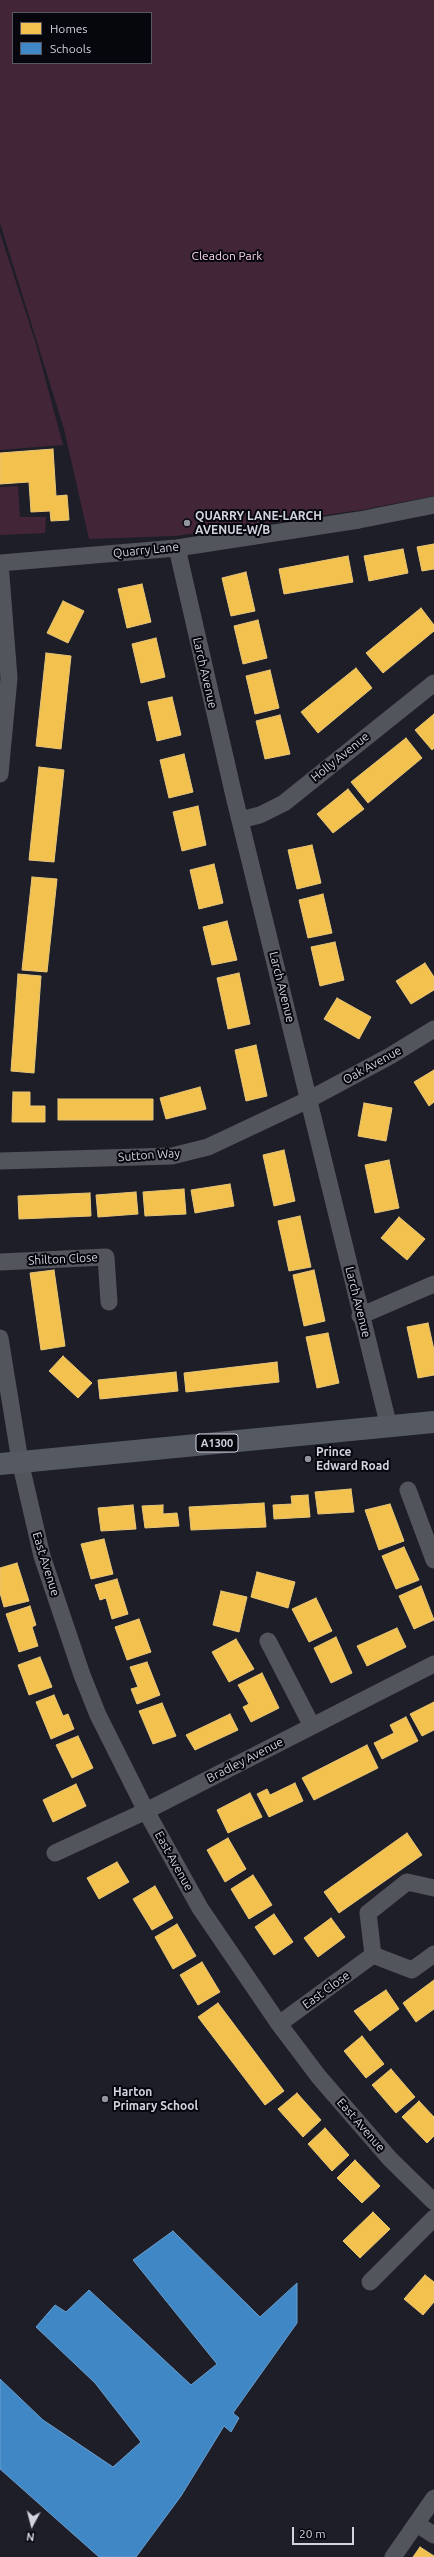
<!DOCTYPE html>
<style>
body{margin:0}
#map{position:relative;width:434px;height:2557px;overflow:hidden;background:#1d1e28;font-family:Ubuntu,sans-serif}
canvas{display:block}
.legend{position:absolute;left:12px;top:12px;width:140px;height:52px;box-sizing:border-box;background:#06060d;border:1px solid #575861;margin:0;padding:5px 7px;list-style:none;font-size:12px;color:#d1d3df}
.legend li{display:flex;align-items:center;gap:8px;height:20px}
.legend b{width:20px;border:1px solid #575861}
.north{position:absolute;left:12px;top:2505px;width:40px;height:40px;-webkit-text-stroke:3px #06060d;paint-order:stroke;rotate:187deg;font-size:11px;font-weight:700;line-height:16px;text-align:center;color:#d1d3df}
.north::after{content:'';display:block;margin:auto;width:14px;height:18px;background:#d1d3df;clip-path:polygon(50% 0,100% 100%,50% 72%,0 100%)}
.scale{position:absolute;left:292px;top:2527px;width:62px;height:18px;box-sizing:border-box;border:2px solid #d1d3df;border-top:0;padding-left:5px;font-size:12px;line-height:14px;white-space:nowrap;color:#d1d3df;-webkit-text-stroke:3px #06060d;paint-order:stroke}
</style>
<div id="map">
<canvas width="434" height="2557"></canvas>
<ul class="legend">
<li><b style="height:11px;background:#f2c14e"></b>Homes</li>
<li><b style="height:11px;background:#3f88c5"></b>Schools</li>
</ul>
<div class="north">N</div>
<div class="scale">20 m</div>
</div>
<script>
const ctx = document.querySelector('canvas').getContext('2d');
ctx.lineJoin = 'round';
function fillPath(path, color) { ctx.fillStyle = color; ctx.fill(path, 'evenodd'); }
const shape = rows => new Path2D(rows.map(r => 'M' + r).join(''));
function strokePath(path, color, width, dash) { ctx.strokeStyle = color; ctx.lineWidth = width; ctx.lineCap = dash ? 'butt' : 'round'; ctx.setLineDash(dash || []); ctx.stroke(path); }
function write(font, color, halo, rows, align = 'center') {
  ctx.font = font + ' Ubuntu,sans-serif'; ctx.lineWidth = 4; ctx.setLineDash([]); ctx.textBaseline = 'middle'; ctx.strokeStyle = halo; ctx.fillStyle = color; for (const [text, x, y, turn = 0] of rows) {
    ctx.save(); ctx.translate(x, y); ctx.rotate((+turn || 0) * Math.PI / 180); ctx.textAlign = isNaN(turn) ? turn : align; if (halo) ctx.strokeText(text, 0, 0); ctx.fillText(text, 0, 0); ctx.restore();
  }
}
fillPath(shape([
 [0,0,434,0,434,496,361,510,175,536,89,539,64,429,0,223],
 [13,13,151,13,151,63,13,63],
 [0,233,36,344,63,445,0,450],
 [18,486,20,517,46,517,45,533,0,535,0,487]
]), '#422638');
const homes = shape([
 [53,449,56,496,67,495,69,520,51,521,50,511,31,512,29,482,0,484,0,453,53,449],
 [434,544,434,569,422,571,417,547,434,544],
 [403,549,408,573,369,581,364,556,403,549],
 [348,556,353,582,284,594,279,569,348,556],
 [246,572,255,611,231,616,222,578,246,572],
 [142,584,151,622,127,628,118,589,142,584],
 [63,601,84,611,68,643,47,633,63,601],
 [421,608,434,625,434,631,383,673,366,653,421,608],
 [258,620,267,658,243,664,234,626,258,620],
 [156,638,165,677,141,683,132,644,156,638],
 [46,653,71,656,61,749,36,746,46,653],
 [356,668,372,688,318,733,301,712,356,668],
 [270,670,279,708,255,714,246,676,270,670],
 [172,697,181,735,157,741,148,702,172,697],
 [434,714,434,748,432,750,415,730,434,714],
 [280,715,290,754,265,759,256,721,280,715],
 [406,738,422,758,368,803,351,782,406,738],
 [184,754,193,792,169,798,160,760,184,754],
 [39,767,64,770,54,862,29,860,39,767],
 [348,789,364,809,333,833,317,814,348,789],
 [198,806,206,845,182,851,173,812,198,806],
 [312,845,321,883,297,889,288,850,312,845],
 [214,864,223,903,199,909,190,870,214,864],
 [32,877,57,879,47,972,22,970,32,877],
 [323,894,332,933,308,938,299,900,323,894],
 [227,921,237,960,212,965,203,927,227,921],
 [335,942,344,980,320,986,311,947,335,942],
 [425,963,434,977,434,990,411,1004,396,981,425,963],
 [239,973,250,1024,228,1029,217,978,239,973],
 [18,974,41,976,34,1073,11,1071,18,974],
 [337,998,371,1017,359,1039,324,1019,337,998],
 [256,1045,267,1096,246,1101,235,1050,256,1045],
 [434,1070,434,1102,429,1106,414,1082,434,1070],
 [200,1087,206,1109,166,1119,160,1098,200,1087],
 [13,1092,30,1092,30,1106,45,1106,45,1122,12,1122,13,1092],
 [58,1099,153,1099,153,1120,58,1120,58,1099],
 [364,1103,392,1108,386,1141,358,1136,364,1103],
 [284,1150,295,1201,274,1206,263,1155,284,1150],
 [389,1160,399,1208,375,1213,365,1165,389,1160],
 [230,1184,234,1206,195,1213,191,1190,230,1184],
 [184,1189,186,1214,145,1216,143,1192,184,1189],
 [136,1192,138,1214,98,1217,96,1195,136,1192],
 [90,1193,91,1216,19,1219,18,1196,90,1193],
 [300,1216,311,1267,289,1271,278,1221,300,1216],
 [399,1217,425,1239,407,1260,381,1238,399,1217],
 [54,1270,65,1346,41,1350,30,1273,54,1270],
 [314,1270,325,1321,304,1326,293,1275,314,1270],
 [428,1323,434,1350,434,1375,418,1378,407,1327,428,1323],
 [328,1333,339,1383,317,1388,306,1337,328,1333],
 [63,1356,92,1383,78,1398,49,1371,63,1356],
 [277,1362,279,1382,186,1392,184,1373,277,1362],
 [176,1372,178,1391,100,1399,98,1380,176,1372],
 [351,1489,354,1512,318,1514,315,1492,351,1489],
 [308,1495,310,1517,274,1519,273,1505,292,1504,291,1496,308,1495],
 [264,1503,266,1527,191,1530,189,1507,264,1503],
 [390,1504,404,1541,379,1550,365,1510,390,1504],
 [133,1505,136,1529,101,1531,98,1508,133,1505],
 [163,1505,163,1514,177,1513,179,1526,145,1528,142,1506,163,1505],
 [104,1539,113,1574,91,1579,81,1544,104,1539],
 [404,1547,419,1580,396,1589,382,1556,404,1547],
 [17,1563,29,1601,4,1607,0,1593,0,1568,17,1563],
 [257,1572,295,1582,288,1608,251,1597,257,1572],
 [117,1579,128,1614,112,1619,106,1598,100,1600,95,1585,117,1579],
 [421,1586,434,1620,414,1629,399,1596,421,1586],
 [221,1591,247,1597,239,1632,213,1625,221,1591],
 [316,1598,332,1631,309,1642,292,1609,316,1598],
 [30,1606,36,1625,32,1627,38,1646,19,1652,6,1614,30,1606],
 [139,1619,151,1652,127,1660,115,1627,139,1619],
 [397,1628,406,1647,367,1666,357,1646,397,1628],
 [336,1637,352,1673,331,1683,314,1648,336,1637],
 [236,1639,254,1669,229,1682,212,1652,236,1639],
 [40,1657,52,1687,29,1695,18,1665,40,1657],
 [147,1662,160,1695,137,1704,131,1689,138,1687,130,1667,147,1662],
 [262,1673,279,1708,251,1722,243,1707,249,1704,238,1685,262,1673],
 [54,1695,63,1716,68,1714,74,1729,51,1739,36,1702,54,1695],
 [434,1702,434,1730,422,1736,410,1714,434,1702],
 [162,1703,176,1736,153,1744,139,1711,162,1703],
 [230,1714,238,1730,195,1750,186,1735,230,1714],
 [406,1717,418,1741,382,1759,374,1743,394,1733,390,1725,406,1717],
 [78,1736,93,1768,72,1778,56,1745,78,1736],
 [367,1745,378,1768,314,1800,302,1778,367,1745],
 [295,1783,303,1801,269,1817,257,1794,267,1789,270,1795,295,1783],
 [76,1784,86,1806,53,1822,43,1800,76,1784],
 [250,1793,262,1817,228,1833,217,1810,250,1793],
 [407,1833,422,1855,339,1913,324,1892,407,1833],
 [228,1838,246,1869,225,1882,207,1850,228,1838],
 [117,1862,129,1882,99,1899,87,1878,117,1862],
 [253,1875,272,1905,249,1919,231,1889,253,1875],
 [155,1886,173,1918,152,1930,133,1899,155,1886],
 [274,1914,293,1942,274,1955,255,1927,274,1914],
 [331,1918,345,1937,318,1957,304,1938,331,1918],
 [177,1924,196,1956,173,1969,155,1937,177,1924],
 [202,1962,220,1992,198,2005,180,1975,202,1962],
 [434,1980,434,2009,416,2022,403,2003,434,1980],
 [386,1990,399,2009,370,2031,354,2011,386,1990],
 [218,2003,284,2091,265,2105,198,2017,218,2003],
 [362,2036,384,2064,366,2078,344,2051,362,2036],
 [391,2069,415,2097,396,2113,372,2085,391,2069],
 [297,2093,321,2120,303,2137,278,2109,297,2093],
 [419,2101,434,2117,434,2136,427,2143,402,2117,419,2101],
 [325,2128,349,2155,332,2171,308,2144,325,2128],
 [355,2160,380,2186,362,2203,337,2178,355,2160],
 [373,2212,390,2229,360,2258,343,2241,373,2212],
 [425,2275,434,2282,434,2302,423,2315,404,2299,425,2275],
 [420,2547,434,2556,434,2557,413,2557,420,2547]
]);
fillPath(homes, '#f2c14e');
strokePath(homes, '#e8c67a', 1);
const schools = shape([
 [173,2231,260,2317,297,2283,297,2323,233,2413,239,2418,231,2432,224,2426,181,2496,136,2557,99,2557,0,2469,0,2379,43,2420,113,2467,141,2442,95,2383,36,2327,55,2305,66,2312,89,2290,191,2385,217,2364,133,2260,173,2231]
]);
fillPath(schools, '#3f88c5');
strokePath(schools, '#6b9ecd', 1);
strokePath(shape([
 [177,548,234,796,389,1427],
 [0,563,177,548,359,520,434,505],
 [0,774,9,678,0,563],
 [240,820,260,815,284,803,434,683],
 [0,1161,172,1156,208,1147,310,1099,390,1056,434,1029],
 [0,1262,106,1257,109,1302],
 [360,1316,434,1284],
 [0,1338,20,1461,42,1556,82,1675,98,1715,146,1811,200,1908,279,2024,319,2077,390,2159,434,2202],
 [408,1490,434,1560],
 [268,1641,312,1726],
 [55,1853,146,1811,434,1664],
 [373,1955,368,1913,407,1882,434,1888],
 [373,1955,412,1970,434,1954],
 [279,2024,373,1955],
 [370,2282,434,2218],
 [417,2524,434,2535],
 [393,2557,434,2498]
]), '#53555c', 17);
strokePath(shape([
 [0,1464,434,1422]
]), '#545962', 22);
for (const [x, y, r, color] of [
 [187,523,4,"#92949f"],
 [308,1459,4,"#92949f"],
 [105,2099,4,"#92949f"]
]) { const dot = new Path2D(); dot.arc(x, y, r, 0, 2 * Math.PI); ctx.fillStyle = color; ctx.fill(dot); strokePath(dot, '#06060d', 1.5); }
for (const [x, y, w] of [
 [217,1443,42]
]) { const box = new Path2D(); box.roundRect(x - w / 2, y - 9, w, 18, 3); ctx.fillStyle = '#06060d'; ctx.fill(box); strokePath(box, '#d1d3df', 1); }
write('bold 11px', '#d1d3df', null, [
 ["A1300",217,1443]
]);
write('12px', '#fcd3ea', '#06060d', [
 ["Cleadon Park",227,256]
]);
write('bold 12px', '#d1d3df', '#06060d', [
 ["QUARRY LANE-LARCH",195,516],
 ["AVENUE-W/B",195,530],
 ["Prince",316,1452],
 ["Edward Road",316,1466],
 ["Harton",113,2092],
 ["Primary School",113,2106]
], 'left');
write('12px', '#d1d3df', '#06060d', [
 ["Quarry Lane",146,550,-6],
 ["Larch Avenue",205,673,77],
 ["Holly Avenue",340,757,-39],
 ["Larch Avenue",282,987,76],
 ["Oak Avenue",372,1065,-29],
 ["Sutton Way",149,1155,-4],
 ["Shilton Close",63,1259,-3],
 ["Larch Avenue",358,1302,76],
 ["East Avenue",46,1564,73],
 ["Bradley Avenue",245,1760,-27],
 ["East Avenue",174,1861,61],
 ["East Close",326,1990,-36],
 ["East Avenue",361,2125,49]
]);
</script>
